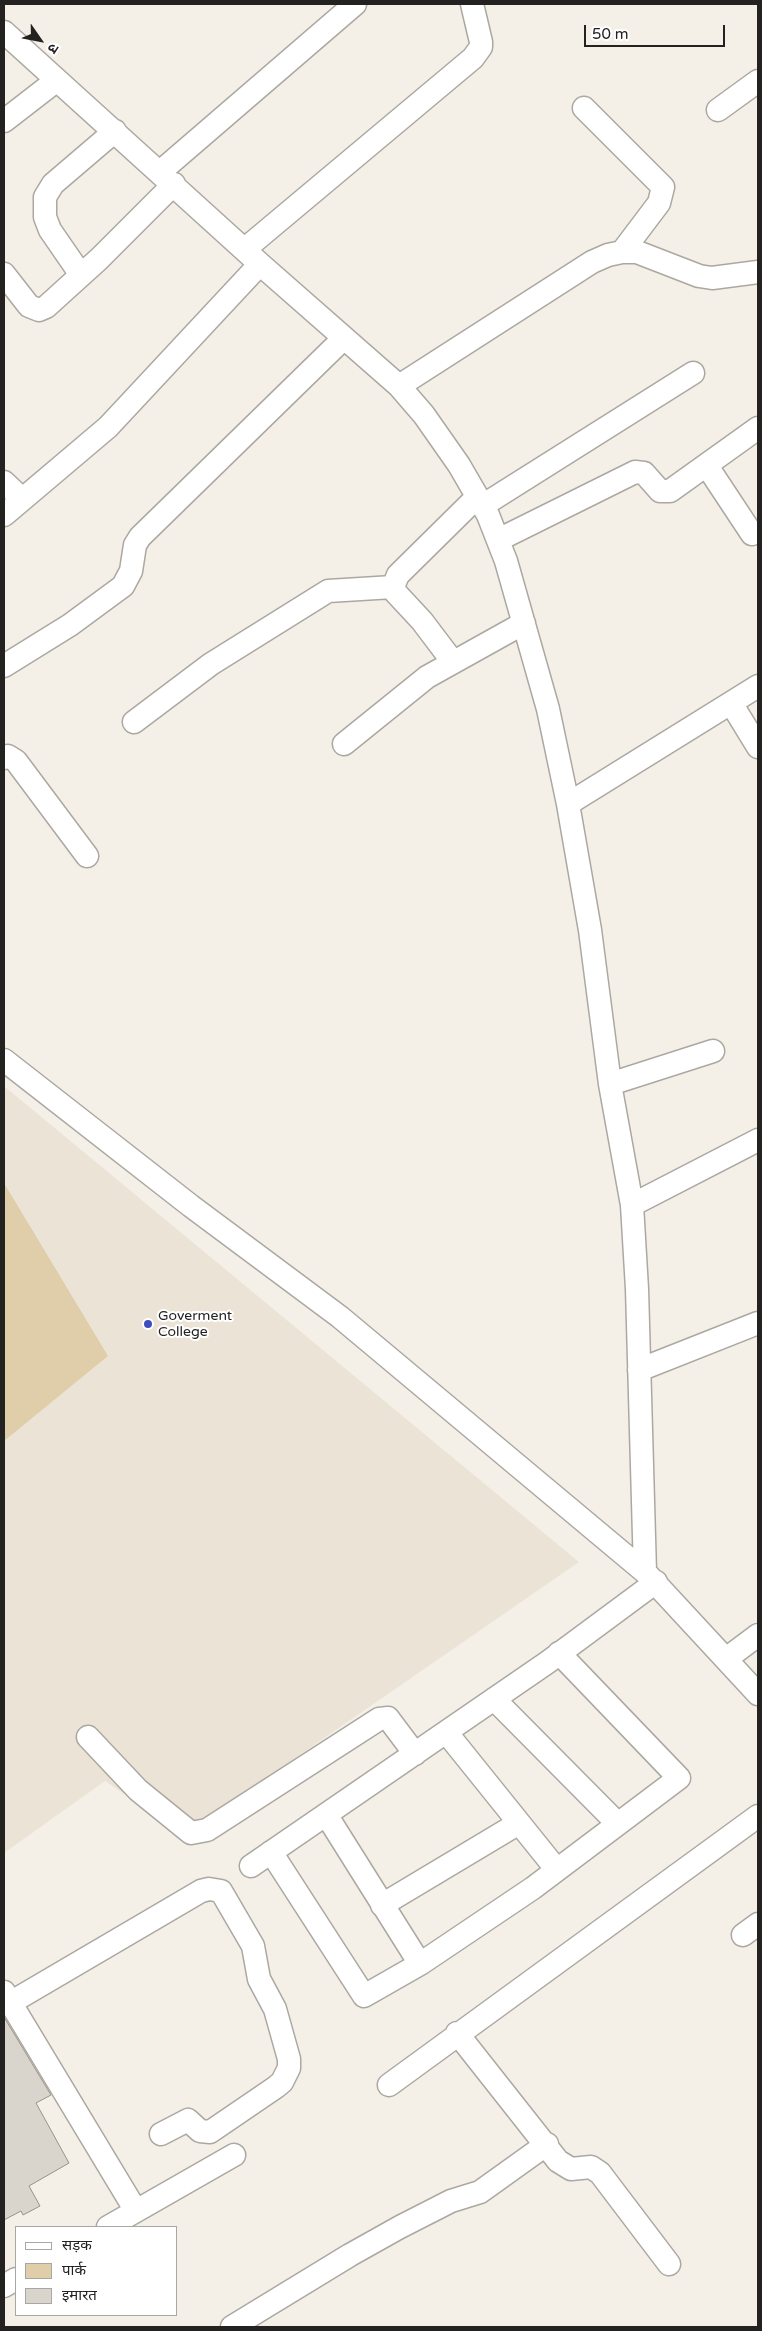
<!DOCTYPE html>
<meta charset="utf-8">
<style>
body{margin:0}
#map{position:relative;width:762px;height:2331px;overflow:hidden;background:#f4f0e8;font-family:"Varela Round","Noto Sans Devanagari",sans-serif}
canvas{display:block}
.frame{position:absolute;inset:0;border:5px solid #242220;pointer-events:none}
.legend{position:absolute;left:15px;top:2226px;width:162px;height:90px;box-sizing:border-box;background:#fff;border:1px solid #a7a7a6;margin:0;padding:6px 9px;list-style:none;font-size:15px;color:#242220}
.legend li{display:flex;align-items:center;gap:10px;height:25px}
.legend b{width:25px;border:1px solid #a7a7a6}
.north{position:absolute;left:15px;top:15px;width:50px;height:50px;-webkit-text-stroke:4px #fff;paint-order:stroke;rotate:123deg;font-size:14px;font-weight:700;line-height:20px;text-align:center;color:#242220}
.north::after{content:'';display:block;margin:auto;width:18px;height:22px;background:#242220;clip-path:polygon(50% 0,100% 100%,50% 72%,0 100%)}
.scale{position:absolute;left:584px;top:25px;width:141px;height:22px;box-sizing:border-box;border:2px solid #242220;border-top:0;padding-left:6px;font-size:15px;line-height:18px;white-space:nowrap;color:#242220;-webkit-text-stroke:4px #fff;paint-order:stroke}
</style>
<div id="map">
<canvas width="762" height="2331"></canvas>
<div class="frame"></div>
<ul class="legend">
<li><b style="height:6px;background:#fff"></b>सड़क</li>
<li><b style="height:14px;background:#e0ceab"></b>पार्क</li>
<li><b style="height:14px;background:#d9d5cd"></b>इमारत</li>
</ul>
<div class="north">उ</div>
<div class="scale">50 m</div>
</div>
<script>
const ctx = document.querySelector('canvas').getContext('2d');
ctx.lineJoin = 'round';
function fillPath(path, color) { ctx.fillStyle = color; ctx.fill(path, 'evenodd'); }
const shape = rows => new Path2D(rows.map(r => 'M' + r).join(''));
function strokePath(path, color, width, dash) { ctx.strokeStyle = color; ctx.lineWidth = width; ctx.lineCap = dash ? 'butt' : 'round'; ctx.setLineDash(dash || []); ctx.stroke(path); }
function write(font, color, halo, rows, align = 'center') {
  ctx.font = font + ' "Varela Round",sans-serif'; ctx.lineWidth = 4; ctx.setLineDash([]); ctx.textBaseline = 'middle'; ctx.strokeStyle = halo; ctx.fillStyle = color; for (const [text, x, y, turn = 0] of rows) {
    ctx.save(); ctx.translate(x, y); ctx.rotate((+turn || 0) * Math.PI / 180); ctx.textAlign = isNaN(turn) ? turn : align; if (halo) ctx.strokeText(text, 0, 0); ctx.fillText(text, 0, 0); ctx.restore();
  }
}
fillPath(shape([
 [4,1086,579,1562,184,1835,105,1781,4,1853]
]), '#ebe4d6');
fillPath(shape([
 [4,1183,108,1356,4,1441]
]), '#e0ceab');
const building = shape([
 [4,2017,51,2095,36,2103,69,2163,29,2186,40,2206,23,2215,21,2211,4,2220,4,2017]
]);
fillPath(building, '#d9d5cd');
strokePath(building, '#96928b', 1);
const minor = shape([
 [4,32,260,264,399,386,424,415,459,465,488,515,506,561,548,709,568,804,590,930,610,1084,632,1205,637,1289,645,1572],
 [584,108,663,187,659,203,622,252],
 [718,110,758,81],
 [4,121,57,80],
 [160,172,355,4],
 [245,249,473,58,481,47,481,42,472,4],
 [4,274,29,306,39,310,46,307,99,259,174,184],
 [81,275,50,230,45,217,45,197,53,184,115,131],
 [399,386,592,262,608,255,622,252,637,252,699,276,712,278,758,272],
 [707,466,752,534],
 [4,482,22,499],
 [482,506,693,373],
 [4,515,108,427,260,264],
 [498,540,635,472,644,473,660,491,670,491,758,428],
 [453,662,422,621,395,592,393,587,398,575,477,497],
 [4,666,70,625,123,586,131,571,135,545,140,537,344,338],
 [731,703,758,747],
 [134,722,211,664,328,591,393,587],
 [344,744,427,677,524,623],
 [4,758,8,756,16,761,87,856],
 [568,804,758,686],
 [4,1060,191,1206,340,1317,645,1572,758,1694],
 [610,1084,713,1051],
 [632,1205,758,1140],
 [639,1370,758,1323],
 [726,1659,758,1635],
 [494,1699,618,1824],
 [446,1732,557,1870],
 [88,1737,138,1790,191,1833,207,1830,379,1719,388,1718,415,1754],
 [327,1816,420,1964,533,1888,679,1778,559,1653],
 [271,1852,364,1996,420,1964],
 [251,1866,548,1662,656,1582],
 [382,1905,519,1823],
 [743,1935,758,1924],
 [4,1992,136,2211],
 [10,2003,201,1891,209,1889,221,1891,253,1946,259,1979,275,2009,289,2059,289,2068,282,2082,276,2087,210,2132,200,2131,188,2120,161,2134],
 [457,2033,558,2161,571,2169,591,2167,600,2173,669,2264],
 [389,2085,758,1816],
 [108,2227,234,2155],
 [4,2286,16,2279],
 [232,2327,350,2255,400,2227,451,2201,480,2192,547,2144]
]);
strokePath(minor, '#aca8a1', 25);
strokePath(minor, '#fff', 22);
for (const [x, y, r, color] of [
 [148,1324,5,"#404dc1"]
]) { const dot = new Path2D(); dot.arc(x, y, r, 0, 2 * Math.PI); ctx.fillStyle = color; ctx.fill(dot); strokePath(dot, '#fff', 2); }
write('14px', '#242220', '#fff', [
 ["Goverment",158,1316],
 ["College",158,1332]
], 'left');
</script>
